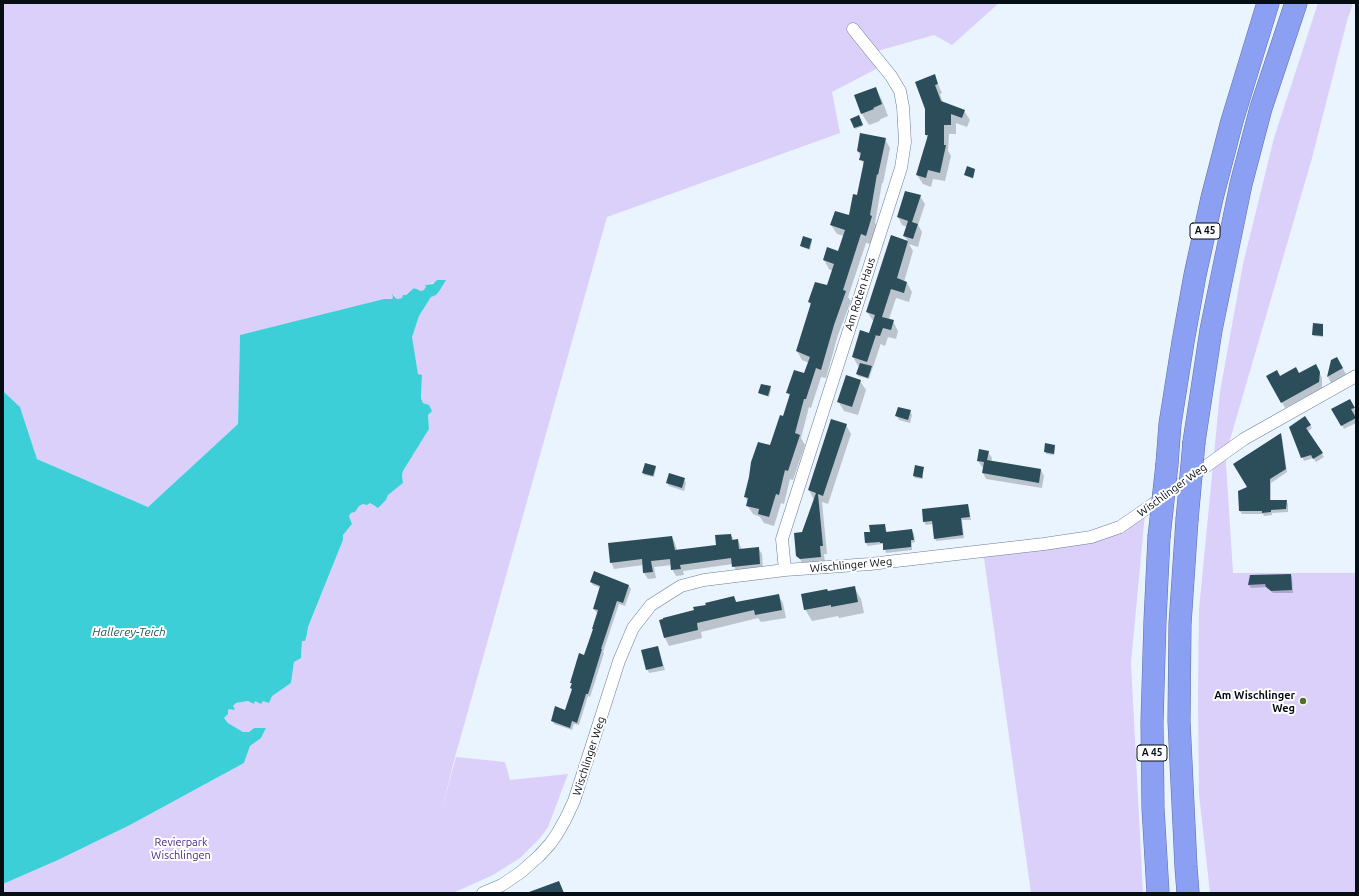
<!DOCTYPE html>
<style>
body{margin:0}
#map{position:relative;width:1359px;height:896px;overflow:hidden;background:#eaf4ff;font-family:Ubuntu,sans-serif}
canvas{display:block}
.frame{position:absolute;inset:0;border:4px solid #050d15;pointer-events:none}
</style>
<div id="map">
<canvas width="1359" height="896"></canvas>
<div class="frame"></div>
</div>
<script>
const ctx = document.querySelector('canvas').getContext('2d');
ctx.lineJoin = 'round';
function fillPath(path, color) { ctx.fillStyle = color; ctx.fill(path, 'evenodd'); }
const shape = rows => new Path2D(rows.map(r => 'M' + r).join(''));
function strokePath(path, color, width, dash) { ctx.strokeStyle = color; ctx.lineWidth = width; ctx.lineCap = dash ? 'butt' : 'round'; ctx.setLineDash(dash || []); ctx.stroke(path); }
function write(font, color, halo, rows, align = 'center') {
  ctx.font = font + ' Ubuntu,sans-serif'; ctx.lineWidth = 4; ctx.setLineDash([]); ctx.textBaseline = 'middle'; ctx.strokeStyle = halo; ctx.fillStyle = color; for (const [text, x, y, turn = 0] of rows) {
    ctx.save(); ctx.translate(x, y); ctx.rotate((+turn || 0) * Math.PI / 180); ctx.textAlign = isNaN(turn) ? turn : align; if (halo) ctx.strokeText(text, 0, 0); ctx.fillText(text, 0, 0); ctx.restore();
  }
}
fillPath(shape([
 [3,3,999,3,952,45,934,35,867,54,878,68,832,92,840,133,607,217,455,757,441,813,456,757,505,762,510,780,568,774,548,827,540,838,520,858,493,875,453,893,3,893,3,884,58,860,130,825,244,763,250,746,261,738,266,728,254,728,249,732,243,732,228,723,224,718,228,714,228,710,230,709,233,710,235,709,233,706,236,703,248,701,263,701,291,683,294,662,301,657,302,641,307,634,308,627,343,540,343,535,352,524,349,516,351,513,355,512,359,505,370,503,375,507,386,500,388,495,403,483,402,475,403,471,429,429,428,420,429,405,423,403,421,398,422,375,418,374,411,337,419,316,431,297,440,290,445,280,425,285,426,288,424,290,421,291,414,288,402,298,397,299,394,295,393,295,393,297,392,299,240,335,238,424,148,507,37,459,20,407,3,391],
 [1318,3,1353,3,1347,21,1312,158,1227,450,1226,464,1233,573,1356,573,1356,893,1210,893,1199,794,1198,697,1199,610,1220,392,1243,264,1274,138],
 [1145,513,1131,663,1143,893,1031,893,983,551,1061,542]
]), '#dad0fa');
fillPath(shape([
 [437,280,446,280,440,290,436,295,431,297,419,316,412,337,418,374,422,375,421,398,423,403,429,405,432,411,428,415,429,429,403,471,402,475,403,483,388,495,386,500,378,508,370,503,367,505,363,504,359,506,355,512,351,513,349,516,352,524,343,535,343,540,308,627,307,634,305,641,302,641,301,658,294,662,291,683,272,696,269,703,263,701,261,704,255,701,254,704,248,701,236,703,233,706,235,709,233,710,230,709,228,710,228,714,224,718,228,723,243,732,249,732,254,728,266,728,261,738,250,746,244,763,130,825,58,860,3,884,3,391,20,407,37,459,148,507,238,424,240,335,384,299,392,299,393,297,392,294,397,299,402,298,403,295,406,295,414,288,421,291,424,290,426,287,425,285,433,284]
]), '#3ccfd7');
fillPath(shape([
 [934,76,942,93,940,94,943,103,964,111,970,120,967,127,956,123,956,134,949,134,948,151,951,156,945,181,933,179,931,187,923,184,917,175,928,139,926,135,926,109],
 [876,89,882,100,888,116,879,120,880,121,869,125,862,114],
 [859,116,863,126,855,129,851,119],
 [861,134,885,139,890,148,883,183,882,183,875,223,877,226,871,244,866,243,848,297,851,301,838,335,826,378,821,377,811,408,809,407,801,438,805,445,793,480,790,479,784,504,781,503,774,526,764,523,760,517,753,514,747,505,748,502,745,497,784,417,790,397,788,393,805,375,809,363,802,360,797,351,811,306,809,302,828,286,833,271,829,269,824,260,828,248,839,252,844,236,837,234,831,225,850,217,857,196,864,166,858,151],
 [974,170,975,171,973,179,966,176,965,175],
 [920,196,925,204,918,225,922,232,918,247,909,244,913,251,904,282,907,283,912,292,909,302,896,298,889,319,893,321,898,331,896,339,888,337,885,346,880,344,880,346,869,379,858,376,857,374,860,367,858,366,853,357,870,334,874,322,867,312,908,241,904,236,907,227,902,225,898,217],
 [811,240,812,241,810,250,802,247,801,246],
 [1323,325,1323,337,1314,336,1313,335],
 [1337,358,1346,374,1331,383,1328,377,1332,361],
 [1318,370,1322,378,1322,388,1285,408,1268,376,1279,377],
 [860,381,866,390,858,415,844,411,838,401],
 [770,387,771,389,769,397,760,394,760,393],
 [1349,400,1356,412,1356,416,1354,417,1356,423,1344,429,1332,409],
 [910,411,912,415,910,423,899,420,897,416],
 [846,425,851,434,828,504,822,502,827,554,824,554,825,565,803,564,797,555,803,533,814,500,809,490],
 [1310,425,1312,428,1307,432,1324,457,1316,462,1313,458,1304,461,1290,427],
 [1281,435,1282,437,1287,472,1271,483,1271,501,1286,501,1288,504,1288,512,1272,513,1272,515,1264,516,1263,514,1242,514,1240,511,1239,492,1248,487],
 [1046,444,1055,446,1054,455,1046,454],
 [980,450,988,452,992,458,991,462,1041,470,1044,476,1042,488,986,479,983,473,984,467,982,467,978,461],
 [656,466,656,468,654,477,644,475,643,473],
 [923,468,923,479,915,478,914,476],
 [684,479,686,483,684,491,669,486,667,483],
 [968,505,969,508,971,520,962,520,964,538,936,541,935,538,933,524,926,525,924,522],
 [885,525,887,533,912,531,914,534,915,542,912,543,912,550,886,553,884,545,882,544,868,546,866,543,871,533],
 [731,535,734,540,738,540,742,550,758,548,762,554,763,570,737,573,733,564,683,571,684,575,676,576,672,569,672,565,654,567,656,578,648,579,644,573,643,565,614,569,611,562,672,537,675,543,677,550,717,546],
 [1291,575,1292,578,1293,593,1273,593,1267,587,1251,588,1249,585],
 [591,582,629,586,631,589,625,606,619,604,603,652,604,653,592,691,590,697,588,696,579,725,574,724,572,730,554,724,553,721,566,711,573,691,571,688,572,685,571,683,585,656,593,630,593,629,598,613,596,612,594,609,601,588,593,585],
 [854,587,861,599,864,613,839,618,838,616,812,621,805,609,828,592],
 [778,595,783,603,786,618,761,622,758,618,701,632,702,638,669,646,665,638,695,611,707,605,734,597,737,603],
 [658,647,665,670,649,673,642,651]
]), '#0003');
fillPath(shape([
 [935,74,938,84,935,85,941,101,965,110,962,118,951,114,951,125,944,125,944,145,946,145,940,173,928,170,926,178,916,175,928,135,925,135,925,109,915,82],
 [876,87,882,104,873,108,874,109,861,114,854,95],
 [859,115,863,125,854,128,850,119],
 [860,133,886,138,878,175,877,174,870,215,872,216,866,236,861,234,843,290,846,291,834,325,821,370,816,368,806,399,804,399,795,433,800,435,788,471,785,470,779,495,776,494,769,517,758,514,759,509,746,506,748,498,744,497,749,477,751,462,758,442,770,445,780,415,783,416,790,394,786,393,794,370,804,373,810,357,796,351,811,303,808,302,815,282,827,285,834,264,823,260,827,247,838,251,845,230,830,225,835,211,849,215,853,194,857,195,864,161,859,160,861,153,857,151],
 [967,166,975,169,973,178,964,175],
 [905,191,921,195,912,222,918,224,913,239,903,236,908,221,897,217],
 [891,235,908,241,897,278,907,282,904,293,891,289,882,317,894,320,891,330,883,328,880,336,874,335,876,335,867,362,852,357,860,330,869,333,875,315,866,312],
 [803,236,812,239,809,249,800,246],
 [1313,323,1323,324,1323,336,1312,335],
 [1337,357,1343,368,1327,377,1331,360],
 [860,363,872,366,868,378,856,374],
 [1316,364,1320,372,1319,382,1281,403,1266,376,1277,370,1280,376,1296,367,1299,373],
 [846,375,861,380,852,407,837,402],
 [761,384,771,386,768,396,758,393],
 [1350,399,1355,408,1351,409,1356,418,1341,426,1331,409],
 [898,407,911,410,908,420,895,416],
 [1305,416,1311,425,1306,428,1323,453,1313,459,1311,455,1301,458,1289,427],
 [831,419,847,424,823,496,818,494,823,546,820,546,821,557,800,559,796,556,794,533,802,532,816,493,808,490],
 [1281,433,1286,469,1270,479,1270,500,1287,500,1286,509,1271,510,1271,512,1262,513,1262,511,1239,511,1238,491,1247,487,1233,464],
 [1045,443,1055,445,1054,454,1044,452],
 [979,449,989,451,987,460,1041,469,1039,483,982,473,984,462,977,461],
 [645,463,656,466,653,476,642,473],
 [915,465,924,467,922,478,913,476],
 [669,473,685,478,682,488,666,483],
 [968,504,970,517,961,518,963,535,934,539,932,521,923,522,922,509],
 [885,524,886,532,912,529,914,540,911,540,911,547,883,550,883,543,880,543,880,542,865,543,864,532,870,532,869,525],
 [731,534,732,540,738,539,739,549,759,547,760,564,732,567,731,558,680,565,681,569,671,570,670,559,651,561,653,572,643,573,642,559,610,563,608,543,672,536,675,550,716,545,715,535],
 [594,571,629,585,623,603,617,601,601,649,602,649,590,688,588,694,586,694,577,723,572,721,570,728,551,721,555,706,565,710,572,689,570,688,572,683,570,683,579,653,584,655,593,629,592,629,598,610,593,609,600,586,590,582],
 [1291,574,1292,590,1271,591,1266,587,1265,584,1248,585,1250,575],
 [855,586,858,602,831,607,831,605,804,610,801,594,827,589,828,591],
 [779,594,782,610,755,615,754,610,697,623,698,630,664,638,659,620,663,619,663,618,694,610,693,607,706,605,705,603,734,596,736,602],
 [658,646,663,666,646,670,641,650],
 [559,881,564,893,529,893,529,892]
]), '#2c4e5b');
const street = shape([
 [785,570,782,539,901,168,905,142,903,107,900,91,891,76,853,29],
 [483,893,502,885,521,872,539,856,550,844,557,834,565,820,574,801,619,661,633,628,651,605,681,586,704,580,785,570,870,564,1044,544,1091,537,1120,527,1156,502,1244,439,1356,376]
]);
const highway = shape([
 [1194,442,1211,330,1241,184,1261,108,1296,3],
 [1167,464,1170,424,1183,342,1195,275,1212,198,1232,121,1268,3],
 [1187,520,1180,624,1179,721,1186,867,1188,893],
 [1158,893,1153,808,1152,722,1155,621,1159,537]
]);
strokePath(street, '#677f97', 13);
strokePath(highway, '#5c6da5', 23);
strokePath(street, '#fff', 12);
strokePath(highway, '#8ba0f2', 22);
const highwayBridge = shape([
 [1187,520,1194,442],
 [1159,537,1167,464]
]);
strokePath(highwayBridge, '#5c6da5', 23, []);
strokePath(highwayBridge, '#8ba0f2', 22);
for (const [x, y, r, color] of [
 [1303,701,4,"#537025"]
]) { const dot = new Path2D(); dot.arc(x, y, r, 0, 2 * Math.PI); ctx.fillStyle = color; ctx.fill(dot); strokePath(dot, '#fff', 1.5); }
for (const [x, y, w] of [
 [1205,231,30],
 [1152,753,30]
]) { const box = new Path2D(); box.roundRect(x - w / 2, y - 8, w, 16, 3); ctx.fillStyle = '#fff'; ctx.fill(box); strokePath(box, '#050d15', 1); }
write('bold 10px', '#050d15', null, [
 ["A 45",1205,231],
 ["A 45",1152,753]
]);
write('11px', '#050d15', '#fff', [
 ["Am Roten Haus",860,294,-72],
 ["Wischlinger Weg",1172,490,-36],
 ["Wischlinger Weg",851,565,-5],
 ["Wischlinger Weg",589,756,-72]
]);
write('bold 11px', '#050d15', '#fff', [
 ["Am Wischlinger",1295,695],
 ["Weg",1295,708]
], 'right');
write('11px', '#4b2786', '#fff', [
 ["Revierpark",181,842],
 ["Wischlingen",181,855]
]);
write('italic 12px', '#1e595c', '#fff', [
 ["Hallerey-Teich",129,632]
]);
</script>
